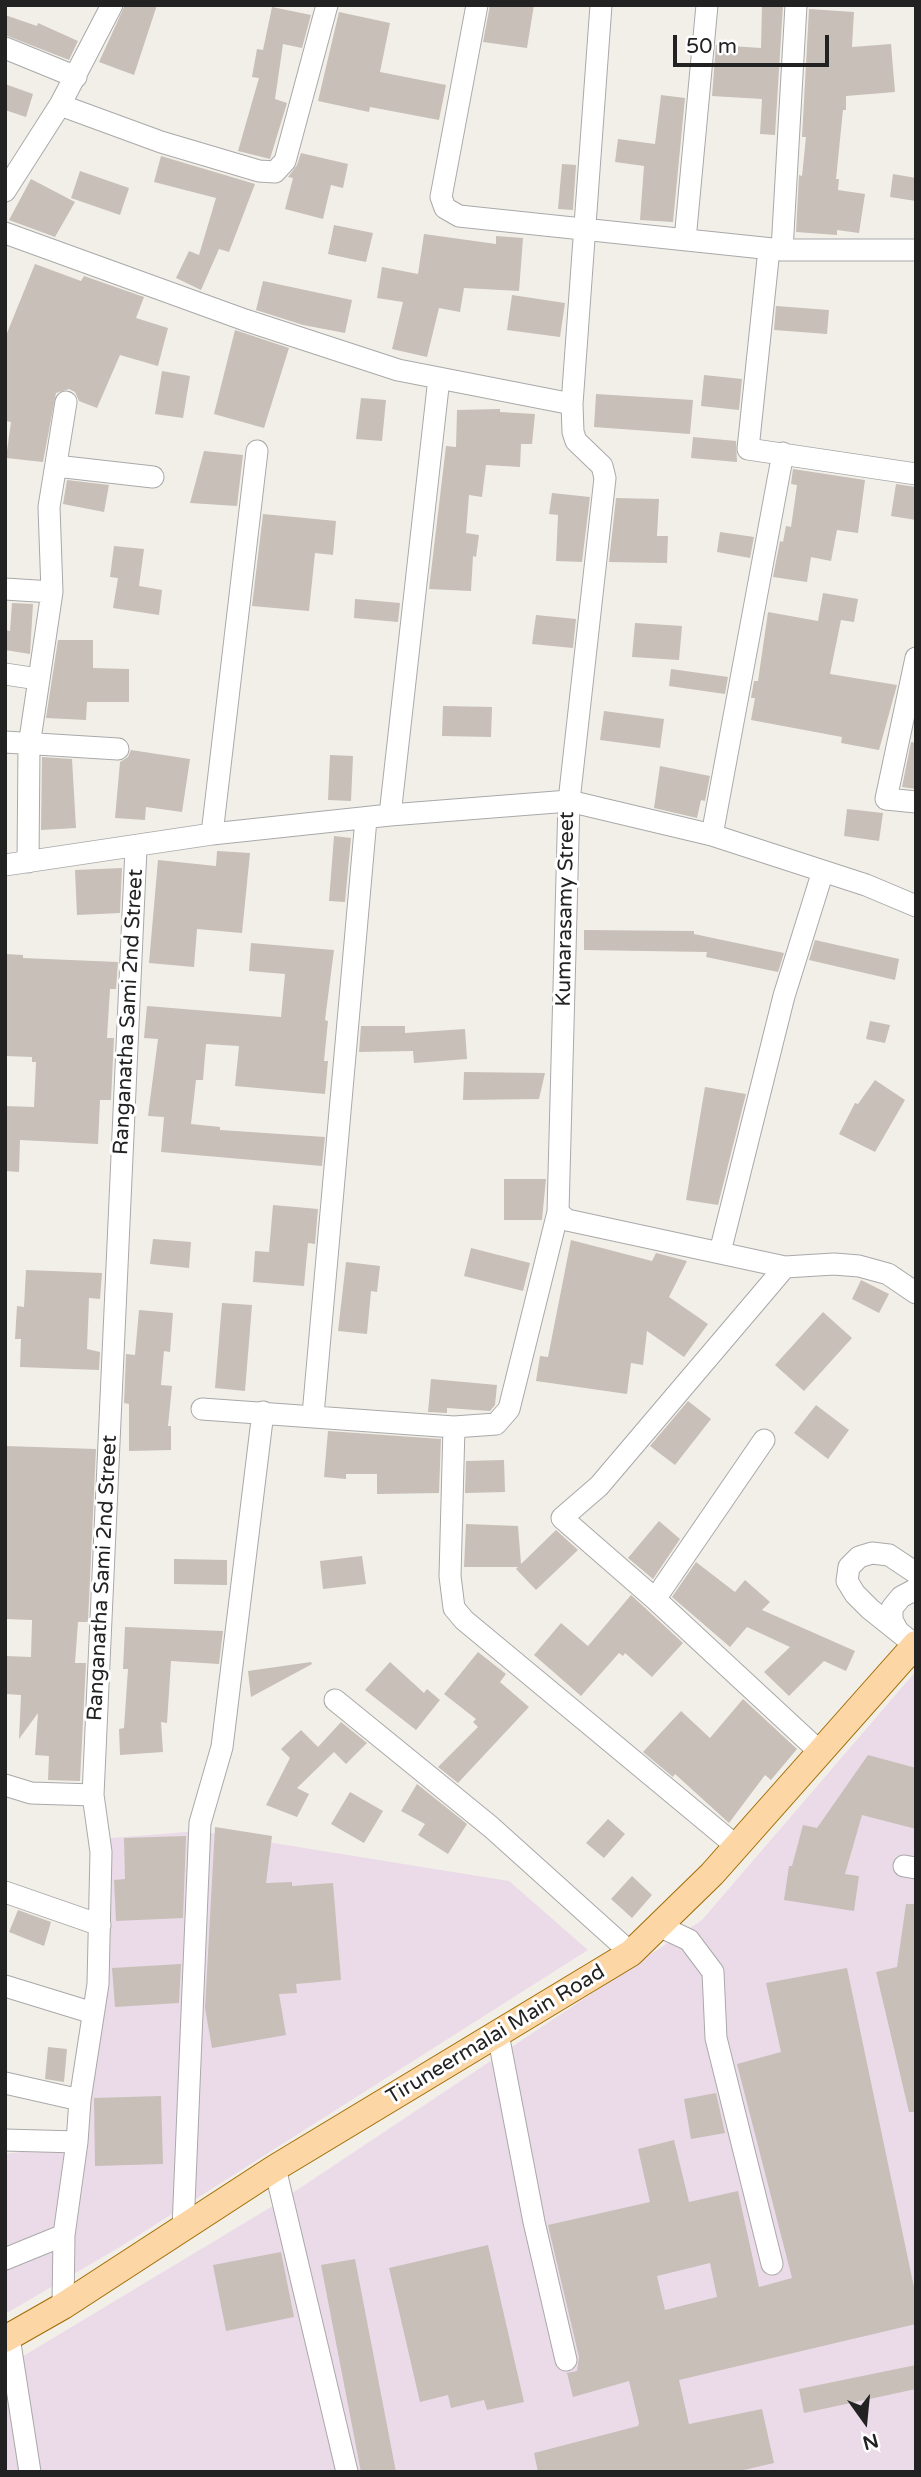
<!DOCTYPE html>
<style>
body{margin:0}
#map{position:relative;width:921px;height:2477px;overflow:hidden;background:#f2efe9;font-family:"Varela Round",sans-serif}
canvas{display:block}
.frame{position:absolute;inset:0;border:7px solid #222;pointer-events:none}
.north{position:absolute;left:830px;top:2386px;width:70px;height:70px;-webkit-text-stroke:5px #fff;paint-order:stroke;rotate:165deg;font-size:19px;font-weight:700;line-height:28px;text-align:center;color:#222}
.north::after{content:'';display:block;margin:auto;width:24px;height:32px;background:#222;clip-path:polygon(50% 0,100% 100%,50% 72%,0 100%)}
.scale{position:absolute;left:673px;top:35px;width:156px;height:32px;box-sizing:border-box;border:4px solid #222;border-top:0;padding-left:9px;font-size:21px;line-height:24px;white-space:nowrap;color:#222;-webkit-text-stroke:5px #fff;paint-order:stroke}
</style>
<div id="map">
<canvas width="921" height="2477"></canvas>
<div class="frame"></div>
<div class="north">N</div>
<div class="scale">50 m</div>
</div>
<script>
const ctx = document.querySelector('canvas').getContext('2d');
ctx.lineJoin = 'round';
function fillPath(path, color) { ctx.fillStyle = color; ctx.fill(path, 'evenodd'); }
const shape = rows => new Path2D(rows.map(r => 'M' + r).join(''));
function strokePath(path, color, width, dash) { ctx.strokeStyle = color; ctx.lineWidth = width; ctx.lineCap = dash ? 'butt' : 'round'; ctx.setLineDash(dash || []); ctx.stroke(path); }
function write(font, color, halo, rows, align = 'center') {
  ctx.font = font + ' "Varela Round",sans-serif'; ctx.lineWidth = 6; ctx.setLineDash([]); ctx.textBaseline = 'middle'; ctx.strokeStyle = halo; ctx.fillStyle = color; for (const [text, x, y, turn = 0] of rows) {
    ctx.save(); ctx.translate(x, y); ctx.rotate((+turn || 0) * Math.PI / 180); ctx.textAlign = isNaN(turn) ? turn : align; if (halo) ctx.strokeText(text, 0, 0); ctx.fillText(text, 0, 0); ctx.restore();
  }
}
fillPath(shape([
 [916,1671,916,2472,5,2472,5,2367,276,2204,702,1920],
 [199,1831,509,1881,588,1950,120,2247,5,2314,5,2154,81,2144,111,1838]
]), '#ebdbe8');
fillPath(shape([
 [125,5,157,5,134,75,99,62],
 [490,5,534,5,527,48,483,42],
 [762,5,783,5,775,135,760,134,762,99,712,96,716,45,761,48],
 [272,7,311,15,302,48,283,44,275,99,287,103,270,159,238,151,259,78,252,77,257,49,263,50],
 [809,9,854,12,852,47,891,44,895,92,846,96,846,110,843,110,836,179,839,179,838,190,865,194,859,233,837,230,837,235,796,232,799,175,802,176,806,137,802,137],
 [339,12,390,23,380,72,446,85,439,120,370,107,369,112,318,101],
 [5,15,37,26,38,23,78,41,69,60,5,35],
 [5,84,33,94,26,117,5,110],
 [661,95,685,98,673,222,640,220,644,166,615,162,618,139,655,144],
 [301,153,348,164,343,188,331,185,323,219,285,209,293,178,288,177,297,165],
 [161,156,255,184,229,252,219,249,201,290,176,278,189,251,199,255,216,198,154,182],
 [562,164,576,165,573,210,558,209],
 [80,171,129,188,120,215,71,198],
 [893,174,916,178,916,201,890,197],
 [31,179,75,202,55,237,9,220],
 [334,225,373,233,366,262,328,254],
 [424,234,496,244,496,236,523,238,519,291,464,288,460,312,439,308,427,357,392,349,403,302,377,298,382,267,418,274],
 [35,264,81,281,84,276,144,297,136,318,168,328,158,366,120,355,97,408,79,401,75,392,69,389,56,393,43,462,6,458,11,422,5,421,5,338],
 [263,281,352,300,345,333,303,325,256,310],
 [512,295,565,303,560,337,507,330],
 [776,306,829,310,827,334,774,330],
 [235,330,289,348,264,428,214,414],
 [162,371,190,376,183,418,155,414],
 [704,375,742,379,739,410,701,406],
 [596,394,693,400,690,434,594,427],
 [361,398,386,400,382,441,356,439],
 [500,409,500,412,535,414,532,444,521,444,520,467,486,465,482,497,469,495,466,533,479,535,476,557,473,556,471,591,429,589,446,446,456,447,457,410],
 [693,437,736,441,737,462,691,458],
 [204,451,243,455,237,506,190,503],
 [793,469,865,480,858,533,837,530,831,561,811,557,807,582,773,577,780,541,783,542,786,526,791,527,797,485,791,484],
 [67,480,109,485,104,512,63,504],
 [896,484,916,487,916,520,891,516],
 [552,493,590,497,582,562,556,561,558,515,549,514],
 [616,498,659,499,657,536,668,536,667,563,609,562],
 [263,514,336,521,333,555,315,553,309,611,252,606],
 [720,532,754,537,750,558,717,552],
 [114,546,144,549,139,586,162,590,159,615,113,608,118,578,110,577],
 [823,593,858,599,854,622,841,620,830,674,897,685,879,750,841,743,842,737,751,720,755,698,751,698,754,681,758,681,768,612,818,621],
 [355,599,400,603,398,622,354,618],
 [12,603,33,604,30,654,5,650,5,630,10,631],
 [536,615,576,619,573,648,532,644],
 [635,623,682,626,679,660,632,657],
 [58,640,93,640,93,668,129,669,129,702,87,702,86,720,46,718],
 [671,669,728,677,725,694,669,686],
 [443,706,492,707,491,737,442,736],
 [604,711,664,719,660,748,600,740],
 [911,742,916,743,916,789,902,787],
 [131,750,190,759,182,812,146,807,145,820,115,818,120,762,128,757],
 [330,755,353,756,351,801,328,800],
 [42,757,72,759,76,828,41,830],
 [660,766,710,776,705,801,701,800,697,818,654,808],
 [847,809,883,813,879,841,844,836],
 [334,836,351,838,345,902,329,901],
 [217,851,250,853,242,933,197,929,194,967,149,963,158,860,216,866],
 [122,868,120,913,77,915,75,870],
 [584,930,694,931,694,934,784,953,778,972,706,957,707,952,584,950],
 [815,940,899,959,895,980,809,960],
 [251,943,334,950,325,1020,328,1021,324,1061,328,1061,325,1094,235,1086,239,1046,206,1044,203,1080,196,1080,191,1124,220,1127,220,1130,325,1137,322,1166,161,1152,164,1117,148,1116,158,1039,144,1038,147,1006,281,1017,285,974,249,971],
 [5,954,23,955,23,958,118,962,116,989,110,989,107,1038,114,1038,111,1100,100,1100,98,1144,20,1140,19,1172,5,1171,5,1106,34,1107,36,1062,32,1062,32,1057,5,1056],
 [870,1021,890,1025,885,1043,866,1039],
 [361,1026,405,1026,405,1033,465,1029,467,1059,414,1063,413,1051,359,1052],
 [464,1072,545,1073,539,1099,463,1100],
 [875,1080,905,1100,875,1152,839,1134,855,1103,858,1104],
 [705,1087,746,1094,718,1205,686,1200],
 [504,1179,546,1179,542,1220,504,1220],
 [273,1205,318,1209,315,1244,308,1243,304,1286,253,1282,255,1251,269,1252],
 [153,1239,191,1242,189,1268,150,1264],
 [571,1240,652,1261,656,1253,687,1261,669,1297,708,1324,684,1357,647,1331,643,1365,631,1363,627,1394,536,1381,540,1356,548,1357],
 [471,1248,530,1263,523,1291,464,1276],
 [346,1262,380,1266,377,1292,371,1291,367,1334,338,1331],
 [26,1270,102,1273,100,1299,89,1298,87,1349,100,1352,99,1370,20,1367,21,1339,15,1339,17,1306,24,1307],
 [861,1280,889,1294,879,1313,852,1299],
 [222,1303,252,1305,245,1391,215,1388],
 [139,1310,173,1313,170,1352,164,1351,161,1385,172,1386,168,1426,171,1426,171,1450,129,1451,129,1404,124,1403,126,1354,135,1355],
 [823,1312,852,1338,804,1391,775,1365],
 [431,1379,497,1385,495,1405,490,1411,447,1408,447,1413,428,1412],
 [688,1401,711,1419,675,1465,650,1446],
 [816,1405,849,1430,828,1459,794,1433],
 [328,1431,441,1439,439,1493,377,1494,377,1474,346,1474,346,1479,324,1477],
 [5,1446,96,1449,88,1622,78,1622,75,1663,86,1663,80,1781,48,1780,49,1756,35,1755,38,1713,19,1739,21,1695,5,1694,5,1656,31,1657,32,1620,5,1619],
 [504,1460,505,1492,465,1493,466,1461],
 [659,1521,680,1539,653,1579,628,1558],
 [466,1524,518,1526,521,1564,556,1530,578,1550,536,1590,516,1569,518,1567,464,1567],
 [362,1556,366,1584,323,1589,320,1561],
 [174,1559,227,1560,227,1585,174,1584],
 [696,1562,735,1592,745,1580,770,1602,762,1610,855,1651,846,1671,824,1661,789,1696,764,1672,790,1647,747,1627,730,1647,672,1597],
 [631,1595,683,1643,652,1677,625,1653,623,1656,619,1653,581,1696,534,1655,561,1623,588,1646],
 [125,1627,223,1631,219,1664,171,1661,167,1723,161,1722,163,1752,120,1755,119,1729,124,1728,128,1669,123,1669],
 [478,1652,506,1674,500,1682,529,1707,458,1783,438,1767,478,1727,473,1722,476,1719,444,1694],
 [311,1662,312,1664,251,1697,248,1671],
 [390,1662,424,1693,427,1689,440,1700,416,1730,365,1690],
 [743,1699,797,1749,771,1780,765,1775,729,1823,675,1774,673,1777,643,1752,681,1711,710,1738],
 [341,1722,367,1743,346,1764,334,1752,297,1788,309,1794,297,1817,266,1805,290,1758,281,1749,301,1730,318,1747],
 [868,1755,916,1768,916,1829,862,1815,845,1874,859,1876,854,1911,784,1900,789,1866,792,1866,803,1825,817,1828],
 [417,1784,467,1824,448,1854,418,1835,425,1824,401,1811],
 [350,1792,383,1811,364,1843,331,1824],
 [608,1819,625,1834,604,1858,586,1843],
 [215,1827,272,1836,266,1883,292,1882,292,1886,333,1883,341,1980,296,1984,297,1993,279,1994,286,2035,212,2048,205,2008],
 [186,1836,183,1918,116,1921,114,1880,125,1879,124,1838],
 [632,1876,652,1895,632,1918,611,1899],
 [906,1904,916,1904,916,2112,909,2112,876,1972,897,1967],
 [18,1910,51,1922,44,1946,9,1932],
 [181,1964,179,2003,115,2007,112,1968],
 [847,1968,916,2297,916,2324,679,2380,689,2424,762,2409,774,2463,735,2472,538,2472,534,2453,638,2426,639,2423,629,2381,573,2397,567,2373,577,2371,579,2357,548,2225,650,2202,638,2149,674,2140,689,2202,738,2191,759,2287,792,2278,737,2064,781,2052,766,1983],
 [710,2263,717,2297,665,2310,657,2276],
 [48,2047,67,2049,64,2082,45,2079],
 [716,2093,725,2133,691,2139,684,2099],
 [161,2096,163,2164,95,2166,94,2098],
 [488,2245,524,2402,487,2410,484,2400,451,2408,448,2395,420,2402,389,2268],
 [281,2252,294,2317,226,2331,213,2265],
 [355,2259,396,2472,361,2472,321,2265],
 [916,2365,916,2389,804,2413,799,2389]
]), '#c7bfb8');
const minor = shape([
 [477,5,441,197,445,208,459,216,782,250,916,250],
 [601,5,572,404,573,432,576,441,602,466,605,478,569,801,558,1212,567,1220,785,1267,834,1264,859,1266,888,1274,916,1293],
 [5,48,76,77],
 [60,105,161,142,259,171,275,172,285,161,327,5],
 [5,191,60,105,112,5],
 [5,233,245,320,398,370,572,404],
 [685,240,707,5],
 [769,249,748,449,916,474],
 [782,250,796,5],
 [56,466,153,477],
 [5,589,52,592],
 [916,658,886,799,916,802],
 [5,674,38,679],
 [5,742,118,749],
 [390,815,439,378],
 [212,834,257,451],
 [712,835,783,453],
 [28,862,29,746,52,592,49,507,66,402],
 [5,865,212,834,390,815,569,801,712,835,866,885,916,906],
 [720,1252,784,996,823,871],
 [785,1267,599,1486,562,1518,655,1599,819,1751],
 [202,1409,454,1427,496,1424,509,1409,558,1212],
 [313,1415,366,819],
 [454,1427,450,1576,454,1608,464,1620,735,1845],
 [655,1599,764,1440],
 [898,1631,892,1620,892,1608,901,1597,916,1589],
 [915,1645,870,1609,855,1594,847,1581,849,1567,859,1557,872,1553,889,1555,916,1573],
 [335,1700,491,1827,631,1953],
 [5,1785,31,1793,93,1795],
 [904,1866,916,1868],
 [5,1892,100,1925],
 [659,1926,689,1940,713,1972,716,2038,772,2264],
 [5,1986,93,2013],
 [498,2034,534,2222,566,2360],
 [5,2083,80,2100],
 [5,2140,77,2142],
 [275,2168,347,2472],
 [183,2228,200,1823,222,1747,263,1412],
 [5,2259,64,2235],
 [63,2306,64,2235,77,2142,80,2100,98,1984,101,1852,93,1795,136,848],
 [9,2337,30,2472]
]);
const major = shape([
 [5,2339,63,2306,275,2168,631,1953,712,1874,916,1644]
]);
strokePath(minor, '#a9a9a9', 23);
strokePath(major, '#a06b00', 28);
strokePath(minor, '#fff', 21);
strokePath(major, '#fcd6a4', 26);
write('21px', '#222', '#fff', [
 ["Kumarasamy Street",566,909,-89],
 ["Ranganatha Sami 2nd Street",129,1012,-87],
 ["Ranganatha Sami 2nd Street",103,1578,-87],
 ["Tiruneermalai Main Road",496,2035,-31]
]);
</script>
